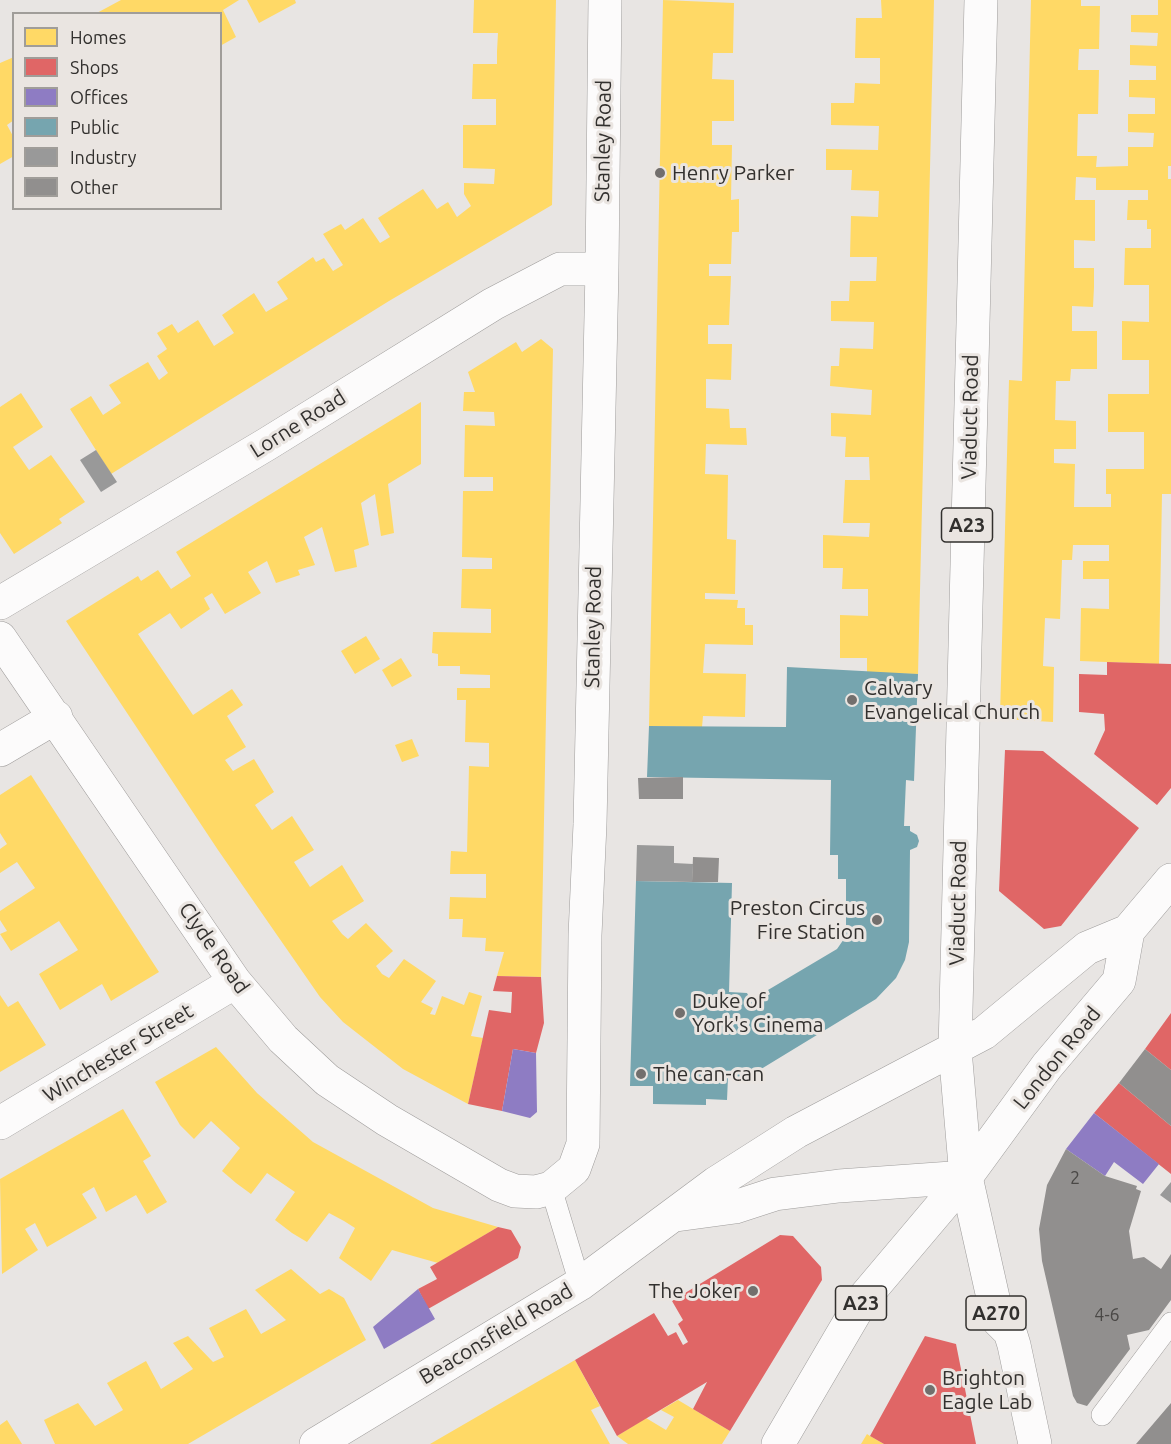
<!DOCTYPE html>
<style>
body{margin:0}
#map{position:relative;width:1171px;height:1444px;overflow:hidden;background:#e8e5e3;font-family:Ubuntu,sans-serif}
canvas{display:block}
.legend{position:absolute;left:12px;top:12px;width:210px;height:198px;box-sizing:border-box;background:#eae5e1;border:2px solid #a09d99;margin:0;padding:8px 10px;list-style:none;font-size:18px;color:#32302e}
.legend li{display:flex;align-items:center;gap:12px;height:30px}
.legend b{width:30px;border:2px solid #a09d99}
</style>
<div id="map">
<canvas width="1171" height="1444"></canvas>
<ul class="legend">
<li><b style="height:16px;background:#ffd966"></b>Homes</li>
<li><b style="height:16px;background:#e06666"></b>Shops</li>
<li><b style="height:16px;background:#8e7cc3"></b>Offices</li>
<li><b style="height:16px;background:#76a5af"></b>Public</li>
<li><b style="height:16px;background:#999"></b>Industry</li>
<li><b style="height:16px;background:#918f8e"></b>Other</li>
</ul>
</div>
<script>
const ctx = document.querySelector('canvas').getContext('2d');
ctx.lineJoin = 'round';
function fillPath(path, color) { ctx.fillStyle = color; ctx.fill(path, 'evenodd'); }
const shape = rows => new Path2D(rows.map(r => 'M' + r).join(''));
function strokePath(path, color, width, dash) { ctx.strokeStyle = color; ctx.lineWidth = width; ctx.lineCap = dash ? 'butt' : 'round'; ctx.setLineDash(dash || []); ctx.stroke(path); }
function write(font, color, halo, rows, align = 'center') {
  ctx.font = font + ' Ubuntu,sans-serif'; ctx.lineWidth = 6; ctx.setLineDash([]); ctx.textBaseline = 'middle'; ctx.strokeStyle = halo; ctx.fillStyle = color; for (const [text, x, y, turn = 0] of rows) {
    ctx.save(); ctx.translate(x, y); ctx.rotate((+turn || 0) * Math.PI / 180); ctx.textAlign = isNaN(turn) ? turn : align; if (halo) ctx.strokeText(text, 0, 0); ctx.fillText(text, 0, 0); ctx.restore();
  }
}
fillPath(shape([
 [121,0,239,0,223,10,236,37,220,46,220,14,95,14],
 [247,0,295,0,296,3,259,23],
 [474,0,556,0,552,205,389,301,111,474,70,409,91,396,103,415,121,403,109,385,148,362,159,380,168,373,157,356,167,349,157,333,172,324,178,333,198,320,214,346,234,333,222,315,254,293,266,312,288,299,277,282,313,257,316,262,324,258,333,271,343,265,323,234,341,224,345,230,363,218,380,243,390,237,378,218,423,189,437,209,448,202,457,217,471,206,464,194,464,183,494,184,495,169,463,168,463,125,496,125,496,99,472,99,473,64,497,64,497,51,498,33,473,33],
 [663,0,734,3,733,53,713,53,712,79,734,80,734,121,712,121,712,145,732,145,731,200,739,199,739,232,732,232,731,264,709,264,709,276,731,276,729,325,708,325,708,344,732,344,731,380,706,379,706,408,729,409,730,428,746,428,747,445,706,444,705,474,728,475,727,539,736,540,735,594,705,593,705,599,738,600,737,608,745,608,745,625,753,625,753,645,705,644,703,673,746,674,745,717,703,716,702,727,649,726],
 [881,0,934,0,918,674,867,673,867,658,840,658,840,615,868,616,868,589,842,589,843,568,823,568,823,535,869,537,870,523,843,523,845,480,870,480,869,457,845,457,846,437,831,436,831,413,871,415,872,390,830,386,831,366,839,366,840,348,873,349,874,322,831,321,831,301,849,301,850,281,876,281,877,257,850,257,851,216,878,217,879,191,851,190,852,170,826,170,826,149,878,150,879,126,831,125,831,103,854,103,855,83,880,84,880,58,855,58,856,18,882,18],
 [1031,0,1081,0,1081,6,1100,6,1099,49,1079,49,1078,70,1099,70,1098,114,1078,114,1077,156,1097,156,1096,167,1128,166,1128,147,1153,147,1154,133,1128,132,1128,114,1155,114,1155,98,1129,97,1129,80,1156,80,1156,66,1130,65,1130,45,1157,46,1158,33,1131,32,1131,15,1158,15,1158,0,1171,0,1171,166,1168,166,1168,179,1171,179,1171,494,1162,494,1159,664,1080,661,1081,608,1109,609,1109,579,1083,579,1083,561,1109,561,1109,545,1073,545,1072,560,1062,560,1060,619,1045,618,1043,666,1054,667,1053,722,1002,719,1000,716,1009,380,1022,381],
 [1076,177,1096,178,1096,190,1148,190,1148,200,1128,200,1127,220,1147,220,1147,229,1151,229,1151,248,1125,248,1124,285,1149,285,1149,322,1122,321,1122,360,1149,360,1149,394,1108,394,1108,432,1144,432,1144,469,1106,469,1106,494,1111,494,1111,507,1074,507,1075,464,1054,463,1054,449,1076,449,1076,421,1055,420,1056,381,1070,381,1071,369,1097,369,1097,331,1072,331,1072,306,1093,307,1094,287,1094,268,1074,268,1074,240,1095,241,1095,200,1075,200],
 [14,57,14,120,7,125,14,138,14,156,0,164,0,63],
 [541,339,553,349,541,977,497,976,504,952,485,951,486,938,462,937,463,919,449,919,450,897,486,898,486,874,450,874,451,851,467,852,469,766,489,767,489,743,465,742,466,700,457,700,457,688,490,688,490,675,460,674,460,666,438,666,438,654,432,653,433,632,491,633,491,609,461,608,462,569,492,569,492,558,462,557,463,491,493,491,493,477,464,477,465,425,495,426,494,412,463,411,464,392,475,392,468,372,516,342,522,352],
 [21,393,43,427,13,447,29,470,51,455,85,502,59,519,62,523,14,554,0,533,0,407],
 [421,402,421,464,388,484,394,533,381,536,375,494,361,503,369,545,354,550,357,567,335,572,322,527,304,537,315,565,298,570,300,575,276,583,267,561,248,572,261,593,225,614,212,593,204,598,210,609,181,629,170,613,138,634,193,715,232,689,243,705,227,716,246,747,225,760,233,771,254,759,274,792,255,805,272,830,292,816,314,850,294,862,310,887,342,865,364,901,332,921,342,934,348,939,366,923,393,951,376,966,382,974,389,978,404,959,436,981,421,1002,433,1008,430,1014,435,1015,442,996,464,1005,469,992,482,996,471,1036,483,1038,468,1104,403,1069,343,1022,320,997,218,850,66,621,138,576,141,581,158,570,171,589,191,576,176,552],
 [366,636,380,659,355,674,341,651],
 [401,658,412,676,392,687,382,670],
 [412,739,419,756,402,762,395,745],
 [31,775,159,972,111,1001,102,984,60,1010,39,974,78,950,59,921,11,951,0,934,7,931,0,920,0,911,35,888,17,862,0,873,0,849,7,844,0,833,0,795],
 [0,995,8,1007,18,1001,46,1045,0,1072],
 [216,1047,257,1093,313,1142,433,1208,498,1227,438,1263,392,1250,371,1281,339,1258,355,1228,344,1221,329,1213,307,1242,292,1233,275,1220,295,1192,267,1173,251,1194,236,1183,222,1171,240,1148,211,1121,194,1139,180,1125,155,1082],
 [123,1109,151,1156,143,1161,167,1202,147,1214,136,1195,106,1212,94,1187,82,1194,97,1218,47,1247,35,1223,25,1229,38,1250,2,1274,0,1179],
 [291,1269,320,1294,329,1289,344,1298,366,1340,188,1444,55,1444,44,1420,78,1403,95,1426,123,1410,107,1383,146,1361,161,1389,193,1369,173,1343,188,1336,213,1362,224,1357,209,1328,246,1309,261,1334,286,1320,255,1290],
 [575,1360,600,1406,591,1410,610,1444,430,1444],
 [678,1400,730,1431,722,1444,628,1444,617,1436,646,1418,666,1430,674,1417,661,1410],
 [7,1420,22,1444,0,1444,0,1425],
 [867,1434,870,1436,884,1444,861,1444]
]), '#ffd966');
fillPath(shape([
 [1107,662,1171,664,1171,788,1157,805,1094,754,1105,730,1104,714,1079,712,1079,674,1107,675],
 [1005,750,1043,751,1139,828,1061,926,1044,929,999,891],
 [497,976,541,977,544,1023,536,1053,513,1049,502,1111,468,1104,489,1010,511,1013,512,992,493,991],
 [1171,1013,1171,1070,1145,1049],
 [1119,1083,1171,1126,1171,1174,1094,1113],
 [498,1227,511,1230,521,1247,518,1258,428,1309,418,1289,437,1279,430,1267],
 [780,1235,793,1236,821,1267,822,1280,730,1431,693,1409,707,1382,617,1436,575,1360,654,1313,668,1336,676,1332,683,1345,688,1342,678,1324,683,1320,672,1301],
 [925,1336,956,1344,976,1444,884,1444,870,1436]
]), '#e06666');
fillPath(shape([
 [513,1049,536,1053,537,1112,530,1118,502,1111],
 [1094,1113,1159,1164,1143,1184,1114,1162,1105,1176,1066,1149],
 [418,1289,435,1319,384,1349,373,1327]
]), '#8e7cc3');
fillPath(shape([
 [787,667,918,674,914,781,906,780,904,826,910,826,910,831,917,835,919,841,917,847,910,850,909,942,905,960,896,978,876,999,748,1077,728,1077,727,1100,706,1099,706,1105,653,1104,653,1086,630,1086,636,881,732,883,729,992,747,993,753,1005,770,994,768,990,837,949,846,936,846,879,838,879,838,855,830,855,831,780,647,777,649,726,786,727]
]), '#76a5af');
fillPath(shape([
 [96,450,117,482,101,492,80,460],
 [637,845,674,846,674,863,693,864,692,882,636,881],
 [1171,1182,1171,1203,1160,1195]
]), '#999');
fillPath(shape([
 [683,777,683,799,639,799,638,778],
 [693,857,719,858,718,882,692,882],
 [1145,1049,1171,1070,1171,1126,1119,1083],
 [1066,1149,1105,1176,1137,1186,1136,1189,1141,1191,1129,1231,1133,1259,1144,1257,1161,1269,1171,1254,1171,1300,1149,1330,1127,1335,1130,1349,1087,1406,1077,1403,1073,1396,1042,1261,1039,1229,1047,1185],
 [1171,1403,1171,1444,1136,1444]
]), '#918f8e');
const lane = shape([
 [551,1188,580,1284],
 [1102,1415,1171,1323]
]);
const street = shape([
 [0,603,267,444,493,304,560,269,602,269],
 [0,638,235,982,283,1039,327,1080,387,1120,499,1185,515,1191,536,1192,551,1188,574,1169,583,1144,585,935,590,824,602,269,605,0],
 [0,750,56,717],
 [0,1123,235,982]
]);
const primary = shape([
 [966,1177,998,1320,1010,1332,1014,1345,1035,1444]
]);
const highway = shape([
 [966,1177,955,1050,981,0],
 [676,1215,735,1207,775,1194,839,1186,966,1177],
 [316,1444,580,1284,716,1183,796,1132,984,1033,1087,948,1128,931,1171,880],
 [778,1444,863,1299,966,1177,1047,1066,1119,981,1128,931]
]);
strokePath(lane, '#9e9c9b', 22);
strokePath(street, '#9e9c9b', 34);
strokePath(primary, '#9e9c9b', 34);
strokePath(highway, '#9e9c9b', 34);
strokePath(lane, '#fcfbfb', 21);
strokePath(street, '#fcfbfb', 33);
strokePath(primary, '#fcfbfb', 33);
strokePath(highway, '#fcfbfb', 33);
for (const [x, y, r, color] of [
 [660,173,6,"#726f6d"],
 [852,700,6,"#726f6d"],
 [877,920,6,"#726f6d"],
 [680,1013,6,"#726f6d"],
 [641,1074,6,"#726f6d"],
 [753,1291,6,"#726f6d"],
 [930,1390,6,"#726f6d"]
]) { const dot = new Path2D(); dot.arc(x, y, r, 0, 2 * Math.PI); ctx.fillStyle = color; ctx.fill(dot); strokePath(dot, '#eae5e1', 2); }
write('18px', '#4a4846', null, [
 ["2",1075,1178],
 ["4-6",1107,1315]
]);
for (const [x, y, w] of [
 [967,525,51],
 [861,1303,51],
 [996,1313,60]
]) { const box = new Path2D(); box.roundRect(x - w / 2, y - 17, w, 34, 4.5); ctx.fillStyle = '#eae5e1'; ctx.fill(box); strokePath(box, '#32302e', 1.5); }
write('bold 20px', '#32302e', null, [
 ["A23",967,525],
 ["A23",861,1303],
 ["A270",996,1313]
]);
write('21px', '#32302e', '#eae5e1', [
 ["Stanley Road",603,141,-89],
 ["Viaduct Road",970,417,-89],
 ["Lorne Road",298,424,-32],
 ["Stanley Road",593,627,-89],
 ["Viaduct Road",958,903,-89],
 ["Clyde Road",214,948,55],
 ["Winchester Street",118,1053,-31],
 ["London Road",1057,1058,-51],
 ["Beaconsfield Road",496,1334,-31]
]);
write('21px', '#32302e', '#eae5e1', [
 ["Henry Parker",672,173],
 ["Calvary",864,688],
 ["Evangelical Church",864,712],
 ["Preston Circus",865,908,"right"],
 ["Fire Station",865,932,"right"],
 ["Duke of",692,1001],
 ["York's Cinema",692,1025],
 ["The can-can",653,1074],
 ["The Joker",741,1291,"right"],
 ["Brighton",942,1378],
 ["Eagle Lab",942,1402]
], 'left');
</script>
